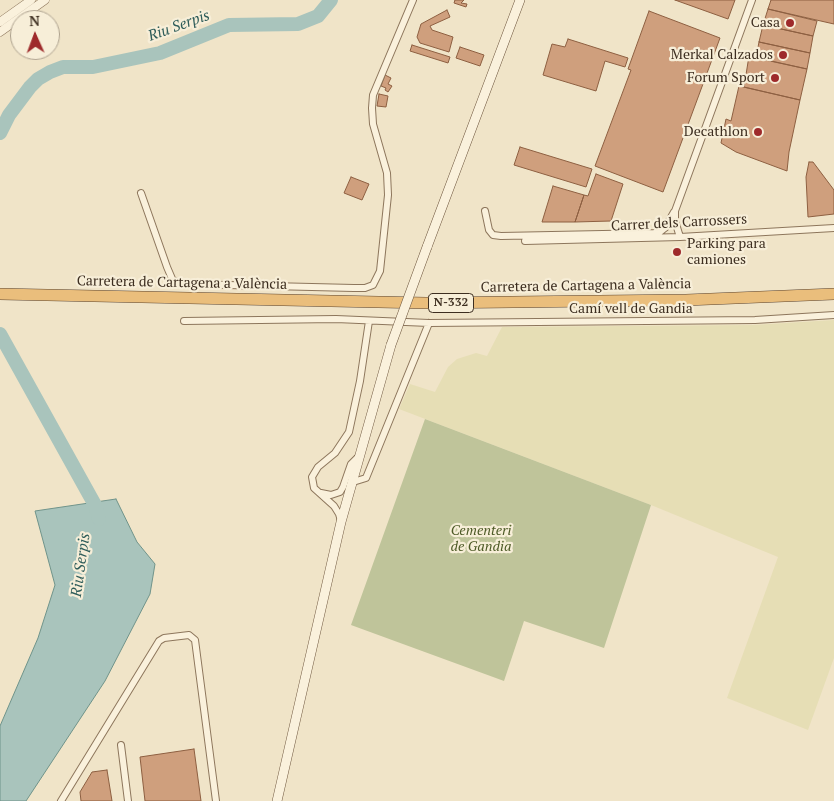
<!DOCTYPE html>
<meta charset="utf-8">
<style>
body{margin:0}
#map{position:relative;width:834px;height:801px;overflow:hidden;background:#f0e4c8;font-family:"PT Serif",serif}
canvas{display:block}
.north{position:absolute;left:10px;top:10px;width:50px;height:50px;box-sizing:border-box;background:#f7eed8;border:1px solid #ada18e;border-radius:50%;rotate:358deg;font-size:14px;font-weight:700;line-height:20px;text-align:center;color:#3d2e20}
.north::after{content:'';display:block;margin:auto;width:18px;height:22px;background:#9e2a2b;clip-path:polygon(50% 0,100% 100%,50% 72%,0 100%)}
</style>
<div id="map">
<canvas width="834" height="801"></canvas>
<div class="north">N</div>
</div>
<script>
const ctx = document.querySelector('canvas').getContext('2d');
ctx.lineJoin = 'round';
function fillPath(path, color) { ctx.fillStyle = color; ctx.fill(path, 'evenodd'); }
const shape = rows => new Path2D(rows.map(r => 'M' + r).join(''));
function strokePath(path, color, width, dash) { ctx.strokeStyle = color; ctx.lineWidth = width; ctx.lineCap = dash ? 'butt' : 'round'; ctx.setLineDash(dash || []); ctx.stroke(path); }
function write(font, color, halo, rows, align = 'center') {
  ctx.font = font + ' "PT Serif",serif'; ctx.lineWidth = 4.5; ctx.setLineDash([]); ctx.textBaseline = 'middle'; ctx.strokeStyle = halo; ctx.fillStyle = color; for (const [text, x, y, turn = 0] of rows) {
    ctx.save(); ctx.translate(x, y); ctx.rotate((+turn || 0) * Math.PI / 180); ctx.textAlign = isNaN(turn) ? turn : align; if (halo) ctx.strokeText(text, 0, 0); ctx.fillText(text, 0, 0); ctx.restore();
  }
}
fillPath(shape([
 [834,320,834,658,808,730,727,698,778,557,651,505,399,409,410,384,435,392,448,367,457,359,476,353,487,356,502,327,753,325]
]), '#e6deb5');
fillPath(shape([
 [425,419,651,505,604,648,524,621,504,681,351,625]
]), '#bfc49a');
const water = shape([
 [116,499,137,542,155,564,150,594,105,681,26,801,0,801,0,726,38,638,55,585,35,511,116,499]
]);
fillPath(water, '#a9c4bc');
strokePath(water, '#6f938a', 1);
strokePath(shape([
 [0,133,9,115,30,87,38,79,50,72,63,67,93,67,160,53,229,25,298,24,318,16,331,0],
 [0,334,95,505,99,519]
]), '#a9c4bc', 14);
const building = shape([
 [455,0,464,0,461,3,467,4,466,7,454,3,455,0],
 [675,0,735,0,728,19,675,0],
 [771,0,834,0,834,24,768,9,771,0],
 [768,9,817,21,813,36,763,25,768,9],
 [447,10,450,17,430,26,432,30,453,37,449,52,420,43,417,37,421,24,447,10],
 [649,11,720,38,663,192,595,166,631,70,628,69,649,11],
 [763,25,813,36,810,53,759,42,763,25],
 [568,39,628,58,625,67,605,61,596,91,543,75,552,44,565,47,568,39],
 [759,42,810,53,807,69,756,58,759,42],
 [412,45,450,57,448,63,410,51,412,45],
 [460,47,484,55,480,66,456,58,460,47],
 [749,56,807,69,800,100,744,87,749,56],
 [385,75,391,78,388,84,392,86,388,92,385,90,386,88,381,86,385,75],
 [739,86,800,100,789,152,787,171,736,152,721,143,726,119,731,121,739,86],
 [379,94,388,96,386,107,377,106,379,94],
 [520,147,592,169,586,187,514,165,520,147],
 [809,162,813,162,834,190,834,214,808,217,806,177,809,162],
 [596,174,623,184,611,221,575,222,584,195,588,196,596,174],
 [351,177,369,184,362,200,344,193,351,177],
 [553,186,584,195,575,222,542,222,553,186],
 [194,749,201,801,145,801,140,757,194,749],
 [107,770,112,801,81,801,80,792,92,772,107,770]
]);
fillPath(building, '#cf9f7d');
strokePath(building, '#8d5f41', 1);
const minor = shape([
 [141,193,167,267,173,281,185,284,354,288,365,288,373,285,380,271,388,195,387,173,373,124,372,108,373,95,413,0],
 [485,211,489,230,493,235,501,236,654,233,660,232,665,228,674,212],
 [680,237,675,221,675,211,752,0],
 [525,241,680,237,834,228],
 [184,321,336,319,429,323,755,320,834,315],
 [353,482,366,478,429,323],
 [321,493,331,495,340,492,343,487,351,464,359,456],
 [341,521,339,514,334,506,314,488,312,477,318,467,335,453,349,432,360,381,369,321],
 [121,745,128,801],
 [61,801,159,641,164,638,189,635,195,640,216,801]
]);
const tertiary = shape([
 [0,22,31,0],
 [0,32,45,0]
]);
const secondary = shape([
 [427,247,520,0],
 [277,801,341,522,391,345]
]);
const trunk = shape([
 [0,294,426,303,686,300,834,294]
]);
strokePath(minor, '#8d765c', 8);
strokePath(tertiary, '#8d765c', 9);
strokePath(secondary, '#6f573f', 10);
strokePath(trunk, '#5b4430', 12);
strokePath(minor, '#faf1dc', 6);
strokePath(tertiary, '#faf1dc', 8);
strokePath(secondary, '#faf1dc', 9);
strokePath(trunk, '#eabe7c', 11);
const secondaryBridge = shape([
 [391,345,427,247]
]);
strokePath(secondaryBridge, '#6f573f', 10, []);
strokePath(secondaryBridge, '#faf1dc', 9);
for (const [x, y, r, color] of [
 [790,23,5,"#9e2a2b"],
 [783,55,5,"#9e2a2b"],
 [775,78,5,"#9e2a2b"],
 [758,132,5,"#9e2a2b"],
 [677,252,5,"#9e2a2b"]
]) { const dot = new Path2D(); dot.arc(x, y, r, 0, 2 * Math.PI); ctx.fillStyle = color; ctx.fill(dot); strokePath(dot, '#f7eed8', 2); }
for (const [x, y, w] of [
 [451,303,45]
]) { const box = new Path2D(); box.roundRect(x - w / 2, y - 9.5, w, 19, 4); ctx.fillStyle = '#f7eed8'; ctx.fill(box); strokePath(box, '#3d2e20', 1); }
write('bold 12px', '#3d2e20', null, [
 ["N-332",451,303]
]);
write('14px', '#3d2e20', '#f7eed8', [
 ["Casa",780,23],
 ["Merkal Calzados",773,55],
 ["Forum Sport",765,78],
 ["Decathlon",748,132],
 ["Parking para",687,244,"left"],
 ["camiones",687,260,"left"]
], 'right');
write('14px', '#3d2e20', '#f7eed8', [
 ["Carrer dels Carrossers",679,223,-3],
 ["Carretera de Cartagena a València",182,283,1],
 ["Carretera de Cartagena a València",586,286,-1],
 ["Camí vell de Gandia",631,309]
]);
write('italic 14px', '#4d5a26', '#f7eed8', [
 ["Cementeri",481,531],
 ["de Gandia",481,547]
]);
write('italic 15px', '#2f5d5a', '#f7eed8', [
 ["Riu Serpis",179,26,-20],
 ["Riu Serpis",81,565,-82]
]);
</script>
